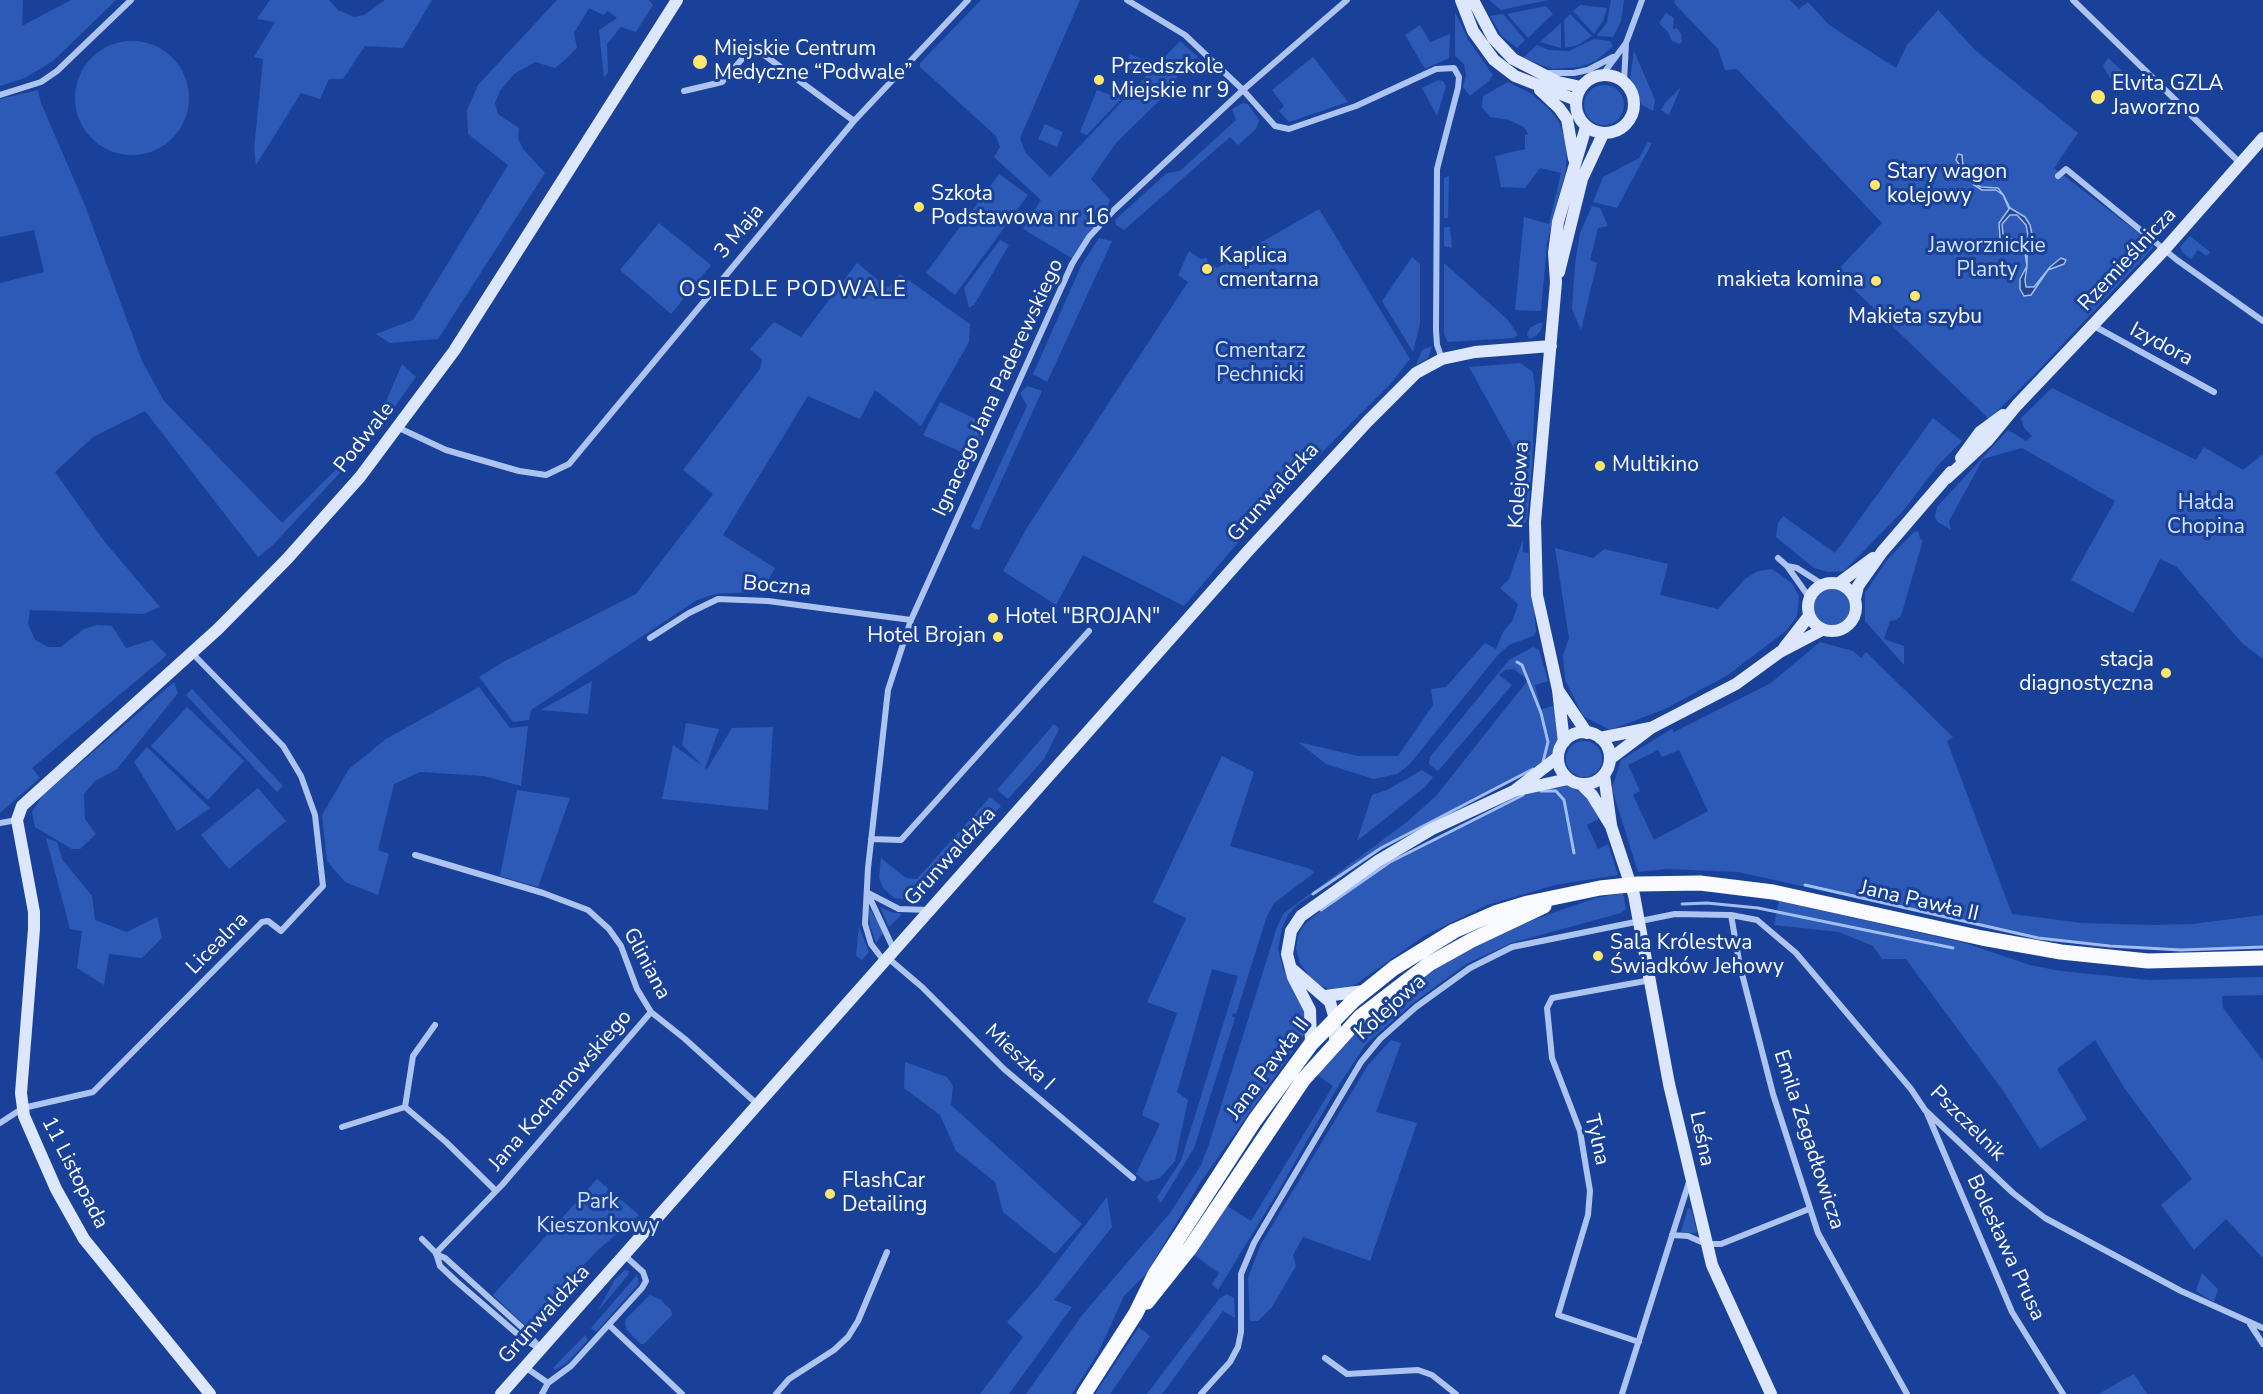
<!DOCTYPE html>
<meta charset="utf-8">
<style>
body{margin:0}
canvas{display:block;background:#194199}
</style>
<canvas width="2263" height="1394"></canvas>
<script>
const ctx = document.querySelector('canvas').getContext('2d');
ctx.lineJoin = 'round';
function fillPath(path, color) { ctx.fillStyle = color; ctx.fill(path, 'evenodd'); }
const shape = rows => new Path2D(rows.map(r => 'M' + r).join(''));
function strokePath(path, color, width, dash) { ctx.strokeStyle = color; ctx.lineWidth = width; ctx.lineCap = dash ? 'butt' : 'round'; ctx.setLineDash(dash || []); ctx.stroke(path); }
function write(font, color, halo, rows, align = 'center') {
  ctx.font = font + ' "Nunito Sans",sans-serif'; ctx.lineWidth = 6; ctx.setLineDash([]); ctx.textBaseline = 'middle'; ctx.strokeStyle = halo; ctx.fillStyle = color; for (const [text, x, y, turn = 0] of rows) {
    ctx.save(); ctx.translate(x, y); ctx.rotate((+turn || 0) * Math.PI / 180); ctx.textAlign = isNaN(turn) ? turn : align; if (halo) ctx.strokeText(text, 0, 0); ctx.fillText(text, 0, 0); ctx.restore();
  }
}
fillPath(shape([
 [0,0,23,0,22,26,71,0,116,0,53,61,25,78,0,86],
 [270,0,329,0,338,10,354,17,364,15,385,0,432,0,403,48,365,46,343,79,329,79,320,99,301,93,256,165,254,149,263,59,254,57,275,22,257,19],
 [557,0,649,0,653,5,636,32,621,27,607,44,608,72,604,78,599,30,617,18,608,11,603,15,589,8,574,33,577,48,567,58,555,68,535,62,514,74,500,91,495,103,498,114,519,128,518,138,523,149,545,173,438,339,390,343,376,334,413,320,508,165,468,134,467,110,478,85],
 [981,0,1080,0,1020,138,1025,152,1050,177,1180,41,1198,57,1183,69,1162,98,1116,143,1091,179,1110,200,1105,214,1075,260,1023,229,1041,200,994,157,1000,147,996,136,920,67,920,63],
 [1489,0,1548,0,1501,10],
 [1611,0,1624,0,1621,21,1613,37,1597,36,1607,22],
 [1675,0,1790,0,1799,9,1808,2,1829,25,1896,68,1907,45,1938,10,1975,50,2078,133,2054,168,2153,244,2153,248,2033,376,1989,419,1836,272,1882,223,1737,69,1725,70,1718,49,1674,3],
 [1580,5,1607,8,1603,21,1594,34,1573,11],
 [1546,6,1553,14,1528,38,1507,14],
 [1455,12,1469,41,1493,75,1489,81,1470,96,1463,87,1466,75,1464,64,1455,56],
 [1666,13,1674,18,1673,29,1677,28,1681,34,1682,42,1680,44,1672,41,1668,32,1659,23],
 [1503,14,1525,40,1517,48,1502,36,1490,16],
 [1570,14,1592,36,1578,45,1565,48,1564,20],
 [1561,23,1561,48,1540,42],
 [1420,25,1430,42,1450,34,1449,58,1425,69,1405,35],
 [1594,39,1610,41,1613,46,1596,61,1580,67,1552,69,1523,58,1537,45,1549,50,1569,51],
 '75 98a57 57 0 1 1 114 0a57 57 0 1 1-114 0Z',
 [1634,51,1655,100,1653,111,1642,105,1630,79],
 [1130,54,1145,60,1139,75,1124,70],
 [1313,57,1348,102,1289,122,1279,111,1284,106,1272,90],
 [2108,58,2136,84,2119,83,2110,78,2103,66],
 [1438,80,1443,81,1446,86,1437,116,1422,88],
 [1508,82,1532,94,1550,110,1558,120,1567,143,1566,169,1547,243,1541,311,1515,310,1524,217,1549,224,1561,173,1540,168,1525,188,1501,187,1495,156,1525,149,1525,135,1528,134,1524,127,1509,120,1490,117,1482,107,1483,96],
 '1584 105a20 20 0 1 1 40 0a20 20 0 1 1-40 0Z',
 [1681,87,1669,115,1661,110,1665,103],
 [38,90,41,103,84,203,142,361,164,401,282,523,372,434,402,364,416,377,373,437,273,545,258,557,145,411,93,437,55,472,104,541,160,607,143,614,30,610,28,624,35,640,48,647,61,647,84,629,97,625,112,626,126,648,152,640,167,655,32,768,40,778,0,813,0,283,44,272,34,230,0,237,0,99],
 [1097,90,1121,99,1087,135,1080,132],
 [1243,103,1248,104,1259,120,1256,129,1238,145,1230,137,1124,230,1116,225,1115,220,1167,173,1180,171,1236,120,1232,109],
 [1045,124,1063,132,1057,147,1038,139],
 [1648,142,1652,143,1617,208,1593,202,1603,177,1639,158],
 [999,174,1028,195,955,295,926,273],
 [1449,176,1448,218,1444,218,1444,178],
 [1592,206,1600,208,1608,226,1598,228,1590,260,1597,263,1581,330,1572,309,1575,264,1580,233],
 [1319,209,1410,359,1392,382,1270,505,1184,606,1083,555,1056,605,1003,571,1028,526,1188,282,1178,275,1189,251,1201,259,1207,258,1207,261,1217,268],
 [659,223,711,265,671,314,620,270],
 [1444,227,1450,227,1452,248,1444,246],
 [2190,236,2210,252,2207,256,2198,250,2191,259,2183,253,2180,247],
 [1099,238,1112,241,1047,382,1033,374,1082,264],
 [1000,240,1009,245,974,305,969,308,964,288],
 [1412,257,1420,264,1420,323,1413,352,1382,301],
 [857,263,888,288,900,274,970,324,969,342,921,426,875,390,860,419,808,396,723,535,775,568,764,587,756,592,715,594,697,600,531,710,529,720,513,722,479,677,503,662,636,594,713,494,683,470,760,369,762,360,750,349,774,322,801,337],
 [1444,263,1507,319,1518,335,1514,338,1448,342,1444,334],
 [1539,323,1543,323,1541,330,1536,336,1529,339,1527,334,1530,328],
 [1432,346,1428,358,1416,365,1422,350],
 [1520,363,1533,372,1535,388,1532,467,1527,519,1524,526,1512,518,1520,515,1526,470,1469,367],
 [1027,386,1042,391,979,530,971,527,1027,406,1020,393],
 [2052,388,2196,460,2204,447,2243,470,2263,454,2263,659,2242,643,2177,567,2160,559,2133,613,2071,580,2115,501,2022,448,1983,459,1949,521,1951,530,1938,522,1935,517,1937,507,2008,430,2026,441,2032,436,2024,428,2021,418],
 [940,402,988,425,973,457,923,435],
 [1933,418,1962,441,1939,464,1903,511,1844,571,1828,572,1814,568,1776,537,1778,523,1783,516,1835,553],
 [1915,531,1919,532,1920,539,1923,540,1901,616,1896,620,1890,621,1884,639,1904,646,1904,665,1865,621,1865,593,1887,560],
 [1523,539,1523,552,1529,553,1536,632,1533,636,1509,645,1497,656,1409,765,1397,774,1374,779,1326,764,1298,742,1358,756,1398,756,1433,705,1431,689,1446,687,1485,643,1496,649,1503,632,1513,620,1518,604,1500,588,1509,579],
 [1555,548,1593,558,1604,549,1668,564,1660,595,1718,609,1745,579,1758,571,1772,569,1792,583,1799,596,1797,616,1787,630,1728,675,1665,709,1610,730,1583,716,1565,680,1563,655,1569,638],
 '1814 607a18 18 0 1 1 36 0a18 18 0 1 1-36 0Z',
 [1820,642,1853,651,1861,658,1866,652,1953,737,1947,741,2012,914,2082,923,2154,925,2192,924,2263,915,2263,948,2181,950,2038,938,1738,872,1668,869,1638,872,1612,789,1621,760,1672,729,1674,732,1771,683],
 [1658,750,1662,757,1679,750,1708,811,1654,840,1633,795,1640,791,1628,765],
 [1533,647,1539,650,1548,681,1535,685,1541,709,1554,706,1561,740,1552,755,1520,777,1381,848,1297,905,1288,915,1282,928,1278,949,1283,968,1304,1006,1307,1019,1305,1034,1200,1183,1146,1274,1124,1296,1098,1353,1072,1394,1026,1394,1083,1314,1170,1213,1201,1165,1209,1144,1277,927,1284,913,1407,822,1436,796,1528,680,1514,669,1505,670,1499,675,1512,685,1438,771,1429,764,1430,757,1509,660],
 [592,681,588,714,541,710],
 [174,682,178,693,117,769,95,781,84,794,85,819,96,834,80,849,72,849,35,827,32,812,42,796],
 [479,687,510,728,528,726,521,786,484,776,420,772,394,784,378,850,389,854,378,895,345,882,327,861,322,815,349,769,386,739],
 [192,689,283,786,277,792,186,695],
 [187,707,244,761,208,800,151,746],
 [686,723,719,729,705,768,707,769,732,728,773,727,768,810,662,799,673,745,703,766,682,745],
 [1054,724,1059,729,1044,759,1008,799,997,790],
 '1566 759a18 18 0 1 1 36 0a18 18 0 1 1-36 0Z',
 [147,747,210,808,177,831,134,762],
 [1222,756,1254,772,1230,846,1311,869,1314,873,1274,903,1267,916,1236,1014,1233,1013,1232,1016,1235,1018,1194,1148,1161,1203,1157,1197,1181,1161,1238,976,1212,969,1177,1092,1188,1100,1175,1161,1160,1178,1146,1182,1136,1174,1160,1124,1142,1115,1177,1013,1147,1002,1186,918,1153,902],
 [1422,770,1433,777,1425,787,1357,841,1372,795,1387,790],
 [1565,785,1581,792,1590,801,1599,819,1587,825,1598,849,1608,844,1618,875,1555,885,1487,905,1424,936,1349,989,1336,992,1321,986,1310,977,1300,963,1296,949,1298,936,1303,926,1321,910,1390,862,1425,843,1527,793],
 [258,788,286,821,229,869,201,835],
 [517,790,570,798,538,887,500,876],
 [990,797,1001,806,922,894,911,900,894,898,883,888,879,878,881,858,906,878,917,879],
 [46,838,57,842,62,859,92,896,95,920,127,932,157,917,162,938,142,958,109,954,104,985,77,968,82,931,70,929],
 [1623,893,1626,909,1621,913,1511,943,1466,964,1413,1003,1366,1044,1337,1088,1279,1190,1218,1290,1212,1284,1219,1273,1194,1255,1227,1206,1251,1221,1333,1086,1316,1074,1350,1035,1383,1005,1449,960,1515,926,1596,898],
 [1779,901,1965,943,2030,965,2061,971,2149,980,2263,977,2263,995,2222,996,2223,1008,2263,1061,2263,1258,2226,1219,2194,1250,2161,1205,2192,1179,2125,1089,2095,1040,2057,1069,2087,1119,2040,1149,2004,1092,1906,959,1882,959,1873,946,1839,932,1774,925],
 [869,907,884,932,876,943,870,925],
 [880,907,891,912,902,914,889,927],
 [859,927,869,952,862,960,856,956],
 [1391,1040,1401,1043,1376,1112,1417,1123,1370,1261,1303,1237,1293,1255,1296,1266,1272,1307,1258,1321,1250,1321,1248,1278,1261,1244,1368,1065],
 [905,1062,947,1077,953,1086,951,1105,1082,1224,1055,1254,1003,1212,995,1182,956,1151,940,1115,904,1088],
 [597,1179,639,1215,599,1249,572,1277,531,1331,493,1295],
 [1107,1197,1112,1227,1054,1300,1072,1307,1009,1394,980,1394,1023,1337,1007,1322,1037,1288],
 [1688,1208,1691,1209,1697,1231,1696,1233,1681,1232],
 [625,1270,629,1271,628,1275,598,1311,615,1279],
 [2202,1273,2218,1289,2214,1302,2196,1291],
 [637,1275,639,1283,636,1287,596,1332,591,1328],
 [1227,1294,1234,1298,1235,1318,1223,1311,1162,1394,1147,1394,1219,1299],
 [650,1295,661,1300,671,1310,672,1315,644,1344,641,1344,627,1330,625,1324,626,1319],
 [1139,1327,1150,1336,1110,1394,1095,1394],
 [585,1335,588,1340,567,1363,555,1370,553,1368],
 [2134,1374,2147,1394,2099,1394,2126,1378]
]), '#2c5ab6');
const water = shape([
 [1958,154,1962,155,1963,166,1974,183,1981,187,1998,188,2004,196,2010,208,2025,217,2030,225,2033,239,2027,252,2027,266,2025,280,2026,287,2034,287,2050,267,2061,258,2066,260,2064,264,2048,270,2031,295,2024,296,2020,289,2020,279,2027,266,2025,253,2003,242,2000,238,1999,223,2009,209,2003,195,1996,190,1982,190,1974,185,1956,160,1958,154],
 [2010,215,2017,215,2026,225,2029,240,2025,248,2003,234,2002,224,2010,215]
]);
fillPath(water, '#284688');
strokePath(water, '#a0bdf3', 1.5);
strokePath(shape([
 [1517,662,1522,665,1541,713,1548,742,1543,762],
 [1541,791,1556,791,1564,800,1574,853],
 [1805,885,2038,938,2110,946,2181,950,2263,947],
 [1313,894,1381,848,1533,769],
 [1682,904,1707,903,1758,908,1953,948],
 [1321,910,1390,862,1523,795]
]), '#a0bdf3', 3);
strokePath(shape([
 [1127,0,1185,35,1243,90,1275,126,1289,129,1356,106,1436,69,1454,68,1459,77,1458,88,1437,169,1436,330,1437,345,1442,359],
 [2073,0,2240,163],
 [1549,73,1574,73,1588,70,1613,57],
 [1603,74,1626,43,1642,0],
 [1624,82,1626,43],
 [684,91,722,82,748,52,756,49,854,121],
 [0,95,41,82,57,71,131,0],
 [2058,176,2066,169,2177,260,2263,321],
 [2094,326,2214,392],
 [399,428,446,450,519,471,546,475,569,464,854,121,968,0],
 [1778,558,1787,566,1809,597],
 [1787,566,1797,568,1822,584],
 [650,638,689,613,718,599,768,601,911,620],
 [0,823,17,820],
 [871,839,901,840,1089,631],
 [415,855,543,893,588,910,609,929,621,946,637,989,651,1012,685,1039,757,1104],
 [868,893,899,909,929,910],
 [868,894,894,950],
 [1731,915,1740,966,1773,1094,1818,1233,1907,1394],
 [888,958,922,987,1004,1069,1133,1178],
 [884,961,871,944,865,924,868,868,888,690,911,620,1072,264,1089,237,1114,210,1243,90,1347,0],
 [405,1107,446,1142,495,1190],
 [405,1107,413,1056,435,1025],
 [1927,1113,2012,1312,2063,1394],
 [0,1123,23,1108,93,1092,262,922,268,921,281,931,323,886,315,815,301,776,283,746,192,653],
 [342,1127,405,1107],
 [1672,1235,1688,1236,1706,1244,1721,1244,1809,1209],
 [422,1239,436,1253,440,1266,456,1281,522,1338,540,1349],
 [436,1253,502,1185,651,1012],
 [436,1254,445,1258,527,1332,539,1347],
 [2250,1324,2263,1344],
 [609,1325,682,1394],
 [1639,1342,1558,1315,1588,1215,1590,1191,1580,1131,1552,1058,1547,1008,1552,998,1651,980],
 [1325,1358,1347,1374,1418,1370,1432,1375,1456,1394],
 [525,1367,548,1383],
 [542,1394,548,1383,571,1366,642,1288,646,1281,643,1272,624,1255],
 [776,1394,789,1379,834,1350,848,1337,858,1321,887,1252],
 [1201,1394,1230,1362,1238,1347,1241,1332,1241,1274,1254,1243,1361,1062,1380,1039,1416,1007,1470,968,1512,947,1675,914,1731,915,1757,920,1796,953,1911,1089,1925,1110,2013,1193,2045,1218,2181,1291,2263,1328],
 [1622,1394,1689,1182]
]), '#adc4f1', 6);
strokePath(shape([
 [1461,0,1473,31,1494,60,1515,76,1576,100],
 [1473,0,1493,38,1513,59,1558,82,1581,87],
 '1576 104a29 29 0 1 1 58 0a29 29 0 1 1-58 0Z',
 [1540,90,1559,108,1567,119,1574,159],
 [1559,272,1582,179,1603,134],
 [1961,458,1980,432,2003,415],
 [1947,478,1988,440,2017,405,2165,249,2263,138],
 '1808 607a24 24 0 1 1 48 0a24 24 0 1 1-48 0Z',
 [1839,583,1873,558],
 [1855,599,1858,586,1882,552,1951,472],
 [1784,648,1809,616],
 [1558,690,1587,733],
 '1558 758a26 26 0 1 1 52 0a26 26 0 1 1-52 0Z',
 [1600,738,1650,728],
 [1564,742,1558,690,1537,595,1535,522,1556,282,1554,253,1558,222,1586,127],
 [1610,759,1651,728,1736,684,1780,652,1822,630],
 [1604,775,1611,825],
 [1581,784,1592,795,1611,826,1634,895,1669,1084,1712,1265,1771,1394],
 [1518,790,1568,779],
 [1292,969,1330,1002,1335,1019,1335,1042],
 [1325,996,1364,991],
 [1311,1044,1310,1010,1293,977,1287,954,1291,931,1301,916,1378,861,1432,829,1514,791,1558,757],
 [210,1394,84,1239,56,1189,24,1116,21,1093,34,929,34,912,17,820,22,806,218,629,287,559,360,477,454,351,677,0],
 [501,1394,1248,551,1368,421,1416,373,1442,359,1475,352,1551,346]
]), '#dce6fc', 12);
strokePath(shape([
 [1147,1302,1190,1248,1303,1080,1360,1017,1429,964,1472,940,1544,906],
 [1084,1394,1136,1313,1155,1274,1255,1120,1311,1044,1353,1001,1394,968,1454,931,1495,913,1528,903,1600,888,1638,884,1700,883,1773,892,1982,938,2061,952,2148,961,2263,958]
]), '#f8faff', 15);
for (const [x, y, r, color] of [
 [700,62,8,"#ffe76e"],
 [1099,80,6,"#ffe76e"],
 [2098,97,8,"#ffe76e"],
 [1875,185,6,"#ffe76e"],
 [919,207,6,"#ffe76e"],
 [1207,269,6,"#ffe76e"],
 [1876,281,6,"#ffe76e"],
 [1915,296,6,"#ffe76e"],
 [1600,466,6,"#ffe76e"],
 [993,618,6,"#ffe76e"],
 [998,637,6,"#ffe76e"],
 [2166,673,6,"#ffe76e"],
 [1598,956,6,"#ffe76e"],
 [830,1194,6,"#ffe76e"]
]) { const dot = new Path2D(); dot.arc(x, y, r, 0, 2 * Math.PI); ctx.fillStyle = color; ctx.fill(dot); strokePath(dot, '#194199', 2); }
write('21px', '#fff', '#194199', [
 ["Miejskie Centrum",714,50],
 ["Medyczne “Podwale”",714,74],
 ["Przedszkole",1111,68],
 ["Miejskie nr 9",1111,92],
 ["Elvita GZLA",2112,85],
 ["Jaworzno",2112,109],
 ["Stary wagon",1887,173],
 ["kolejowy",1887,197],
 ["Szkoła",931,195],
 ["Podstawowa nr 16",931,219],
 ["Kaplica",1219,257],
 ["cmentarna",1219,281],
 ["makieta komina",1864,281,"right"],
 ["Makieta szybu",1915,318,"center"],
 ["Multikino",1612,466],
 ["Hotel \"BROJAN\"",1005,618],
 ["Hotel Brojan",986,637,"right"],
 ["stacja",2154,661,"right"],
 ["diagnostyczna",2154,685,"right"],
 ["Sala Królestwa",1610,944],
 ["Świadków Jehowy",1610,968],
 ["FlashCar",842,1182],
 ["Detailing",842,1206]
], 'left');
write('21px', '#fff', '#194199', [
 ["3 Maja",740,232,-50],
 ["Rzemieślnicza",2128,260,-47],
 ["Izydora",2161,345,28],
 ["Ignacego Jana Paderewskiego",999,388,-65],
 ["Podwale",365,438,-52],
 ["Kolejowa",1520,485,-86],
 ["Grunwaldzka",1274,493,-48],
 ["Boczna",777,587,5],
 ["Grunwaldzka",951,857,-48],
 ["Jana Pawła II",1919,902,13],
 ["Licealna",218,944,-45],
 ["Gliniana",646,964,62],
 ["Kolejowa",1391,1008,-42],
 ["Mieszka I",1019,1058,43],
 ["Jana Pawła II",1269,1069,-53],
 ["Jana Kochanowskiego",561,1091,-49],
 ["Pszczelnik",1967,1124,45],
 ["Leśna",1701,1139,78],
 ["Tylna",1596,1140,77],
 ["Emila Zegadłowicza",1808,1140,72],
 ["11 Listopada",74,1173,63],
 ["Bolesława Prusa",2005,1248,65],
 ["Grunwaldzka",545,1315,-48]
]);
write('21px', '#d5e2fc', '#194199', [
 ["Jaworznickie",1987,247],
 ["Planty",1987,271],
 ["Cmentarz",1260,352],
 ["Pechnicki",1260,376],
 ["Hałda",2206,504],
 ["Chopina",2206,528],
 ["Park",598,1203],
 ["Kieszonkowy",598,1227]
]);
ctx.letterSpacing = '1.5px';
write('22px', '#fff', '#194199', [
 ["OSIEDLE PODWALE",793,291]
]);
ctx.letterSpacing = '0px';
</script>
